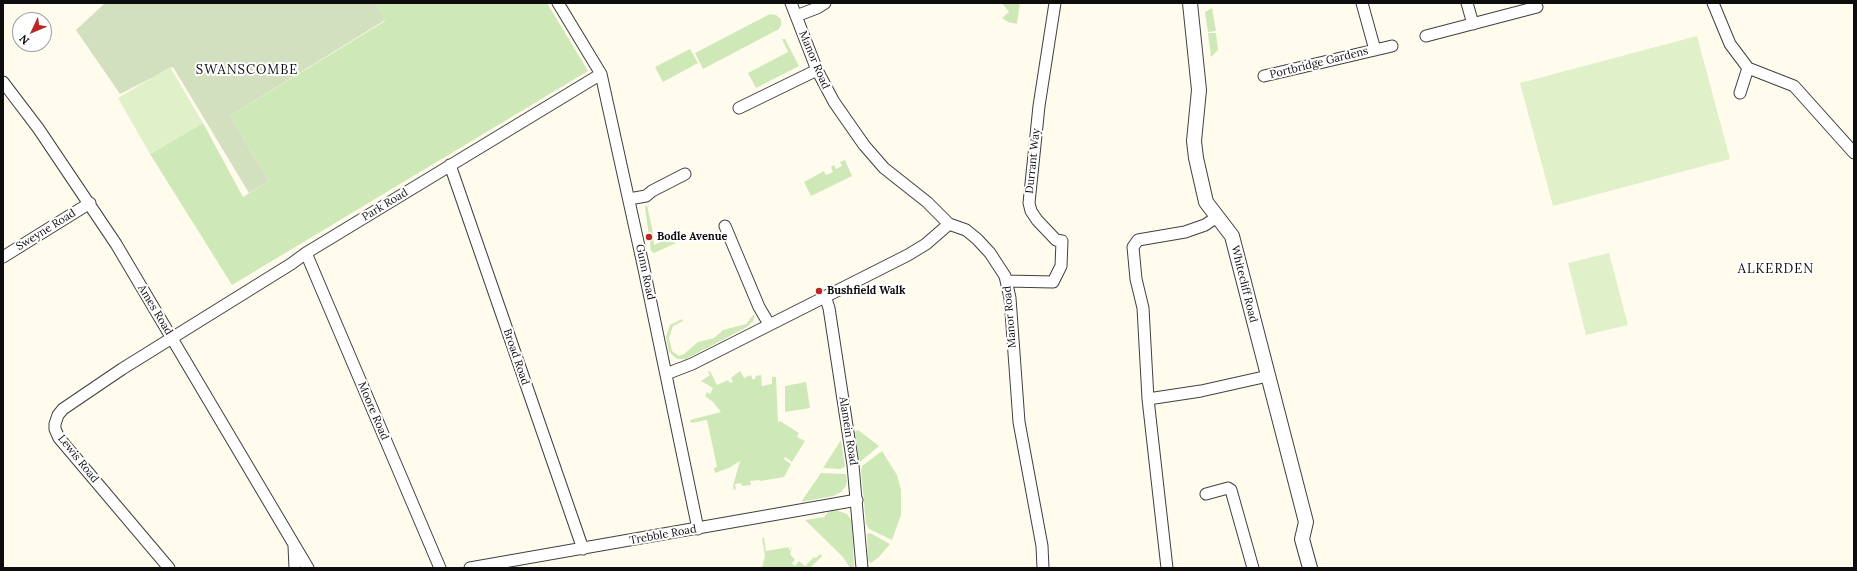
<!DOCTYPE html>
<style>
body{margin:0}
#map{position:relative;width:1857px;height:571px;overflow:hidden;background:#fffced;font-family:Lora,serif}
canvas{display:block}
.frame{position:absolute;inset:0;border:4px solid #0d0d0d;pointer-events:none}
.north{position:absolute;left:12px;top:12px;width:40px;height:40px;box-sizing:border-box;background:#fff;border:1px solid #9e9e9e;border-radius:50%;rotate:226deg;font-size:11px;font-weight:700;line-height:16px;text-align:center;color:#0d0d0d}
.north::after{content:'';display:block;margin:auto;width:14px;height:18px;background:#bb2726;clip-path:polygon(50% 0,100% 100%,50% 72%,0 100%)}
</style>
<div id="map">
<canvas width="1857" height="571"></canvas>
<div class="frame"></div>
<div class="north">N</div>
</div>
<script>
const ctx = document.querySelector('canvas').getContext('2d');
ctx.lineJoin = 'round';
function fillPath(path, color) { ctx.fillStyle = color; ctx.fill(path, 'evenodd'); }
const shape = rows => new Path2D(rows.map(r => 'M' + r).join(''));
function strokePath(path, color, width, dash) { ctx.strokeStyle = color; ctx.lineWidth = width; ctx.lineCap = dash ? 'butt' : 'round'; ctx.setLineDash(dash || []); ctx.stroke(path); }
function write(font, color, halo, rows, align = 'center') {
  ctx.font = font + ' Lora,serif'; ctx.lineWidth = 4; ctx.setLineDash([]); ctx.textBaseline = 'middle'; ctx.strokeStyle = halo; ctx.fillStyle = color; for (const [text, x, y, turn = 0] of rows) {
    ctx.save(); ctx.translate(x, y); ctx.rotate((+turn || 0) * Math.PI / 180); ctx.textAlign = isNaN(turn) ? turn : align; if (halo) ctx.strokeText(text, 0, 0); ctx.fillText(text, 0, 0); ctx.restore();
  }
}
fillPath(shape([
 [376,3,547,3,588,71,232,285,150,154,203,123,243,197,269,181,230,116,385,21],
 [1002,3,1020,3,1017,24,1008,22,1002,18,1009,12],
 [1212,8,1216,31,1208,32,1205,12],
 [770,14,776,15,781,19,781,25,779,29,703,69,695,53],
 [1208,33,1216,33,1218,50,1211,57],
 [782,39,785,39,799,66,756,88,748,73,788,52],
 [690,49,698,63,663,82,655,67],
 [845,160,852,176,811,196,804,182,824,171,826,175,831,173,833,172,831,167,834,165,836,169,842,166,840,162],
 [647,205,652,228,654,245,665,240,676,243,654,253,651,251,645,207],
 [753,315,754,315,754,320,747,327,686,359,677,359,669,352,666,337,670,325,682,319,683,321,673,326,669,338,672,351,679,356,684,354,698,342,714,338,723,330,746,324],
 [710,371,717,385,728,380,730,383,733,382,731,378,740,371,744,378,751,375,753,380,756,378,755,376,761,375,762,386,772,384,772,377,776,377,778,422,780,421,799,433,797,437,805,441,792,462,785,457,784,459,791,464,784,477,760,481,759,480,750,481,751,485,742,486,741,483,735,484,736,489,734,490,733,486,740,461,729,468,715,473,714,468,717,467,707,420,691,423,690,420,721,412,713,402,705,396,707,392,710,394,713,388,701,381,710,375,708,372],
 [806,382,810,408,785,412,785,386],
 [858,430,879,446,860,462,859,460,855,432],
 [841,440,845,467,840,469,823,468],
 [882,451,897,475,901,490,901,515,892,540,869,529,866,524,861,471,862,466],
 [821,473,846,474,847,481,846,486,841,492,833,496,801,502],
 [836,510,847,514,852,521,854,568,850,568,843,557,805,520,824,517,828,512],
 [870,533,890,544,879,557,871,563,868,561,867,534],
 [762,538,764,538,766,551,789,547,789,551,792,547,790,554,795,560,792,563,795,566,799,561,805,566,814,557,816,558,820,554,822,556,811,567,812,568,762,568,765,556]
]), '#cee9b7');
fillPath(shape([
 [105,3,376,3,385,20,230,116,269,181,249,193,173,67,120,94,76,30]
]), '#d3e0bf');
fillPath(shape([
 [1697,36,1730,159,1553,206,1520,83],
 [170,67,203,123,150,154,118,98],
 [1609,253,1628,325,1586,335,1568,263]
]), '#e0f0c9');
const minor = shape([
 [558,3,601,74,644,269,698,529],
 [791,3,817,70,834,102,864,145,884,168,927,202,949,224,966,230,977,239,990,253,1005,276,1010,298,1019,422,1042,546,1043,568],
 [1362,3,1375,50],
 [1467,3,1473,24],
 [1713,3,1730,44,1748,68,1740,93],
 [796,16,817,8,825,3],
 [1426,36,1537,7],
 [1748,68,1794,86,1854,153],
 [1264,76,1392,46],
 [3,82,38,128,116,244,308,568],
 [739,108,817,70],
 [450,165,583,549],
 [629,199,646,196,652,191,685,174],
 [725,226,759,307,769,324],
 [306,253,440,568],
 [3,257,90,203],
 [1007,281,1053,282,1061,266,1062,241,1056,240,1037,220,1031,211,1029,203,1039,106,1055,3],
 [825,296,829,308,853,465,862,568],
 [666,374,692,364,908,255,926,244,949,224],
 [1148,399,1201,391,1268,376],
 [1206,494,1228,488,1231,490,1253,568],
 [294,546,295,568],
 [169,568,59,438,55,429,55,424,58,415,63,409,122,369,291,264,306,253,601,74],
 [470,568,857,500],
 [1167,568,1148,399,1143,308,1136,279,1133,247,1138,240,1185,232,1205,225,1217,217]
]);
const tertiary = shape([
 [1190,3,1199,90,1194,141,1196,158,1206,202,1232,236,1306,522,1302,539,1310,568]
]);
strokePath(minor, '#404040', 13);
strokePath(tertiary, '#404040', 16);
strokePath(minor, '#fff', 11);
strokePath(tertiary, '#fff', 14);
for (const [x, y, r, color] of [
 [649,237,4,"#bb2726"],
 [819,291,4,"#bb2726"]
]) { const dot = new Path2D(); dot.arc(x, y, r, 0, 2 * Math.PI); ctx.fillStyle = color; ctx.fill(dot); strokePath(dot, '#fff', 1.5); }
write('11px', '#0d0d0d', '#fff', [
 ["Manor Road",814,60,67],
 ["Portbridge Gardens",1319,63,-14],
 ["Durrant Way",1033,161,-84],
 ["Park Road",385,205,-31],
 ["Sweyne Road",46,230,-32],
 ["Gunn Road",645,272,78],
 ["Whitecliff Road",1244,284,76],
 ["Ames Road",155,310,59],
 ["Manor Road",1010,317,-95],
 ["Broad Road",516,357,71],
 ["Moore Road",373,411,67],
 ["Alamein Road",848,431,81],
 ["Lewis Road",78,459,51],
 ["Trebble Road",663,535,-10]
]);
write('bold 11px', '#0d0d0d', '#fff', [
 ["Bodle Avenue",657,237],
 ["Bushfield Walk",827,291]
], 'left');
ctx.letterSpacing = '1px';
write('13px', '#0d0d0d', '#fff', [
 ["SWANSCOMBE",247,70],
 ["ALKERDEN",1776,269]
]);
ctx.letterSpacing = '0px';
</script>
